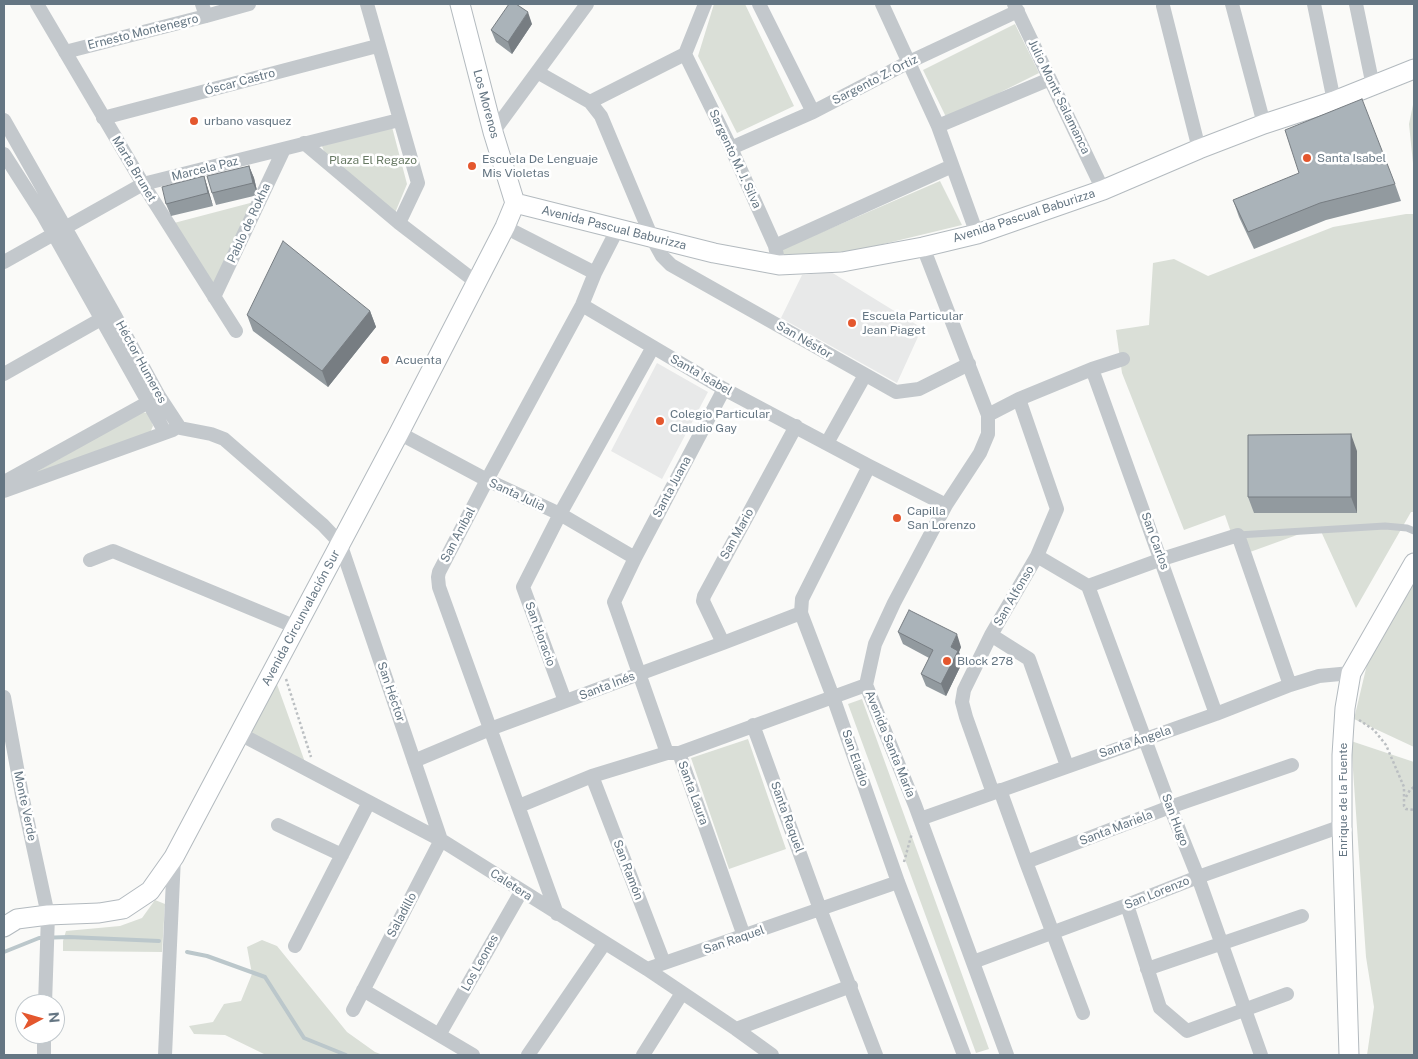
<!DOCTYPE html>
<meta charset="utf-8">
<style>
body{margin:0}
#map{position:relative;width:1418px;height:1059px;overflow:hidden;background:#fafaf8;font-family:"Public Sans",sans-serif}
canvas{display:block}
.frame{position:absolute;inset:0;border:5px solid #657683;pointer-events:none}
.north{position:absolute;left:15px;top:994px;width:50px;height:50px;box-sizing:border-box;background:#fff;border:1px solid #c1c8cd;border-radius:50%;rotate:84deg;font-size:14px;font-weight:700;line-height:20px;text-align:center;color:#657683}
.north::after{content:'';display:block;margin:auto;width:18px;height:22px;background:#e4572e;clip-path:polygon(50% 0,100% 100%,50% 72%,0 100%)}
</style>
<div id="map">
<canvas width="1418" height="1059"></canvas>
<div class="frame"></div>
<div class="north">N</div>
</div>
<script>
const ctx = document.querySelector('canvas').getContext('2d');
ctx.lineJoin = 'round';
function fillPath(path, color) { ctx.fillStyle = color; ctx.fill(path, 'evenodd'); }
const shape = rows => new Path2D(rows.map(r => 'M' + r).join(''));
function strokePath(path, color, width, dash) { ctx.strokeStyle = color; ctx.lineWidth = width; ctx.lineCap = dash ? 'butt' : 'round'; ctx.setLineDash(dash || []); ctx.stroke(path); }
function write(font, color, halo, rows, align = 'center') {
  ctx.font = font + ' "Public Sans",sans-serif'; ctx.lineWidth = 5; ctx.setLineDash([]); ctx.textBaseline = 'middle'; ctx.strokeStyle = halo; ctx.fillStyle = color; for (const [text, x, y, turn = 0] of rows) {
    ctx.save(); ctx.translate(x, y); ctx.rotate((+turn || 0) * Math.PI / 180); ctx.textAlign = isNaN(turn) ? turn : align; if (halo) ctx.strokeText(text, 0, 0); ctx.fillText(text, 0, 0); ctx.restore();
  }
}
fillPath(shape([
 [831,272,922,328,897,383,781,318,802,275],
 [657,363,708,392,662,479,611,451]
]), '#e8e9e9');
fillPath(shape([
 [714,4,745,4,794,106,737,133,698,56],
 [1015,24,1039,73,947,119,923,70],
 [1414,100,1414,173,1409,124],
 [392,127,407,184,395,213,325,154,322,146],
 [940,181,962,225,842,254,784,260,778,251],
 [254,202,213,287,174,223],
 [1406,214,1414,214,1414,512,1411,512,1356,608,1319,527,1239,556,1225,515,1184,530,1122,373,1116,330,1149,325,1153,263,1174,259,1208,276,1333,227],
 [142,412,147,413,151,419,153,426,150,433,27,477],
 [1414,577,1414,747,1354,719,1369,656],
 [274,676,306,765,244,730],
 [862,699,989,1049,976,1053,848,704],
 [748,739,786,849,729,869,691,758],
 [1351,741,1414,762,1414,1055,1367,1055,1374,1007,1366,957],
 [155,900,165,904,162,952,63,951,63,941,66,931,120,926,142,918],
 [262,940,277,946,347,1032,375,1052,383,1055,266,1055,225,1035,194,1034,189,1026,213,1022,224,1004,241,1001,252,974,247,947]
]), '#dadfd7');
strokePath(shape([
 [4,952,39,938,69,937,159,941],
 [187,952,207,956,265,977,304,1038,346,1055]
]), '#bbc7cb', 4);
const secondary = shape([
 [460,4,493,132,515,203],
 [515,203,714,253,779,265,842,262,923,247,977,234,1103,190,1199,149,1264,124,1334,101,1414,69],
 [4,927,17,919,48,915,99,913,123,909,150,891,174,857,399,433,505,227,515,203],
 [1349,1055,1342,826,1342,755,1345,708,1351,673,1414,563]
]);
strokePath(secondary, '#b3babf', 21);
strokePath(shape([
 [286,679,311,757],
 [1359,720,1374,730,1386,745,1404,787,1404,806,1406,809,1414,810],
 [1406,797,1410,790,1414,787],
 [904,862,912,833]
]), '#bbbfc2', 2.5, [2.5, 2.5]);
strokePath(shape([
 [1238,535,1385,526,1407,528,1414,531]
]), '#c3c8cc', 7);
strokePath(shape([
 [37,4,143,184,236,331],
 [202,4,206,16],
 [367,4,418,183,399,223],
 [759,4,813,112],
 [882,4,938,126,977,234],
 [1014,4,1103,190],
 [1232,4,1264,124],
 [1314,4,1334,101],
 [1356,4,1373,86],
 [1163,6,1199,149],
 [65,52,206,16,249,4],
 [685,54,731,148,775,246,779,265],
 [685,54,705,4],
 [537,72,590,102,601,116,652,238,662,256,671,265,896,392,919,389,969,364],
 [590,102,685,54],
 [103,118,377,46],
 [4,120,113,312,159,396,180,428,211,434,224,439,323,525,340,543,441,840,353,1010],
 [938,126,1050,79],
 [493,132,587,4],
 [304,143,399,223,476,282],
 [731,148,813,112,909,62,1018,11],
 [4,154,43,215,165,432],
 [505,227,595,273],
 [775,246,952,166],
 [923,247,988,415,988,434,980,453,946,505,894,603,875,644,866,685,915,805,1007,1055],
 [4,262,143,184,399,120],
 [214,297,284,149],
 [582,305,724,389,869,466,946,505],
 [1092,369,1216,714],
 [4,374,110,314],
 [988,415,1019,399,1092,369,1123,359],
 [399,433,487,480,560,514,635,558],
 [827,443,865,375],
 [869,466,802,599,801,613,833,697,898,882,964,1055],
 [4,482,154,399],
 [4,491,173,430],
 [1037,556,1088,586],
 [90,560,113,551,296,627],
 [1088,586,1170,807,1198,877,1261,1055],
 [1088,586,1162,559,1238,535,1290,685],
 [991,635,1029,659,1067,766],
 [723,643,703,601,704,596,796,426],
 [4,697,22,795,48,915,45,1004],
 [565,701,523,587,560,514,653,347],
 [753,725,820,909,876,1055],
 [240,734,441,840,647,969,736,1029,772,1055],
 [667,753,614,602,635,558,724,389],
 [679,753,744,936],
 [414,761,490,729,723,643,801,613],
 [592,776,664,963],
 [1000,790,1026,862,1083,1013],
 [993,793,966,717,962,702,964,690,991,635,1037,556,1057,509,1019,399],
 [519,806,592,776,667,753,679,753,866,685],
 [920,819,1216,714,1290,685,1319,676,1351,673],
 [278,825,342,855],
 [1026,862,1170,807,1292,765],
 [1127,905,1160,1008,1187,1031,1287,994],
 [557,914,439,587,438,577,439,572,487,480,582,305,595,273,617,230],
 [295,946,369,802],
 [973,962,1127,905,1198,877,1342,826],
 [647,969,898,882],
 [1147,969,1302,916],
 [363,990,473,1055],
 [736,1029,851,986],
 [439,1035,521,892],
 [44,1055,44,1034],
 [165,1055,174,857],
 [528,1055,604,944],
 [643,1055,682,993]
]), '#c3c8cc', 14);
strokePath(secondary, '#fff', 19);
fillPath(shape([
 [532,24,512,54,496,42,491,30],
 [249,166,254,178,258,195,216,205,212,193],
 [204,176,208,189,213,206,171,216,166,204],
 [1395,184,1401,201,1326,220,1254,249,1239,217,1233,200],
 [370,311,376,327,328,387,253,331,247,315],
 [1357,451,1357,513,1254,513,1248,497],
 [898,632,961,647,959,652,962,663,946,696,926,686,921,674,929,658,903,644]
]), '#929a9f');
fillPath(shape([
 [528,12,532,24,512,54,508,42],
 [249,166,254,178,258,195,253,183],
 [204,176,208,189,213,206,208,193],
 [370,311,376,327,328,387,322,371],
 [1351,434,1357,451,1357,513,1351,497],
 [957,634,961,647,959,652,962,663,946,696,941,684,951,647]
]), '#777d82');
const building = shape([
 [509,4,516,4,528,12,508,42,491,30,509,4],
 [1362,99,1395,184,1320,203,1248,232,1233,200,1299,173,1285,130,1362,99],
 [249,166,253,183,212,193,207,176,249,166],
 [204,176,208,193,166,204,162,187,204,176],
 [283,241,370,311,322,371,247,315,283,241],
 [1351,434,1351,497,1248,497,1248,435,1351,434],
 [909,610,957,634,951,647,958,651,941,684,921,674,933,650,898,632,909,610]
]);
fillPath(building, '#aab3b9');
strokePath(building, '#777d82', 1);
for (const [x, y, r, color] of [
 [194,121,5,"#e4572e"],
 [1307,158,5,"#e4572e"],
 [472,166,5,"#e4572e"],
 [852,323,5,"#e4572e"],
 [385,360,5,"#e4572e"],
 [660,421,5,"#e4572e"],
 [897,518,5,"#e4572e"],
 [947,661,5,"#e4572e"]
]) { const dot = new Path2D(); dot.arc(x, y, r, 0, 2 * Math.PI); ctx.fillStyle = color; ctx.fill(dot); strokePath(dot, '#fff', 2); }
write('12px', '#657683', '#fff', [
 ["Ernesto Montenegro",143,32,-14],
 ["Sargento Z. Ortiz",875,80,-27],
 ["Óscar Castro",240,82,-15],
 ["Julio Montt Salamanca",1059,97,64],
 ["Los Morenos",486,104,75],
 ["Sargento M. J. Silva",735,159,65],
 ["Marta Brunet",134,169,59],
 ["Marcela Paz",205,169,-14],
 ["Avenida Pascual Baburizza",1024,216,-18],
 ["Pablo de Rokha",249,223,-65],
 ["Avenida Pascual Baburizza",614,228,14],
 ["San Néstor",804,340,30],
 ["Héctor Humeres",141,362,61],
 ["Santa Isabel",701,375,30],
 ["Santa Juana",672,487,-62],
 ["Santa Julia",517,495,25],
 ["San Mario",737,534,-61],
 ["San Aníbal",458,535,-62],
 ["San Carlos",1155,541,70],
 ["San Alfonso",1014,596,-60],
 ["Avenida Circunvalación Sur",301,618,-62],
 ["San Horacio",540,634,70],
 ["Santa Inés",607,686,-21],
 ["San Héctor",391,692,71],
 ["Santa Ángela",1135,742,-19],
 ["Avenida Santa María",890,744,68],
 ["San Eladio",855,758,71],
 ["Santa Laura",693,793,70],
 ["Enrique de la Fuente",1343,800,-90],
 ["Monte Verde",25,806,78],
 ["Santa Raquel",787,817,70],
 ["San Hugo",1175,820,69],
 ["Santa Mariela",1116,828,-21],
 ["San Ramón",628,870,69],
 ["Caletera",511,885,33],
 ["San Lorenzo",1157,893,-22],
 ["Saladillo",402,915,-62],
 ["San Raquel",734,940,-19],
 ["Los Leones",480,963,-61]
]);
write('12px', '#657683', '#fff', [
 ["urbano vasquez",204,121],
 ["Santa Isabel",1317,158],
 ["Escuela De Lenguaje",482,159],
 ["Mis Violetas",482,173],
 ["Escuela Particular",862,316],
 ["Jean Piaget",862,330],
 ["Acuenta",395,360],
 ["Colegio Particular",670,414],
 ["Claudio Gay",670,428],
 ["Capilla",907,511],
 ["San Lorenzo",907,525],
 ["Block 278",957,661]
], 'left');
write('12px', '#687a64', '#fff', [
 ["Plaza El Regazo",373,160]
]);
</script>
